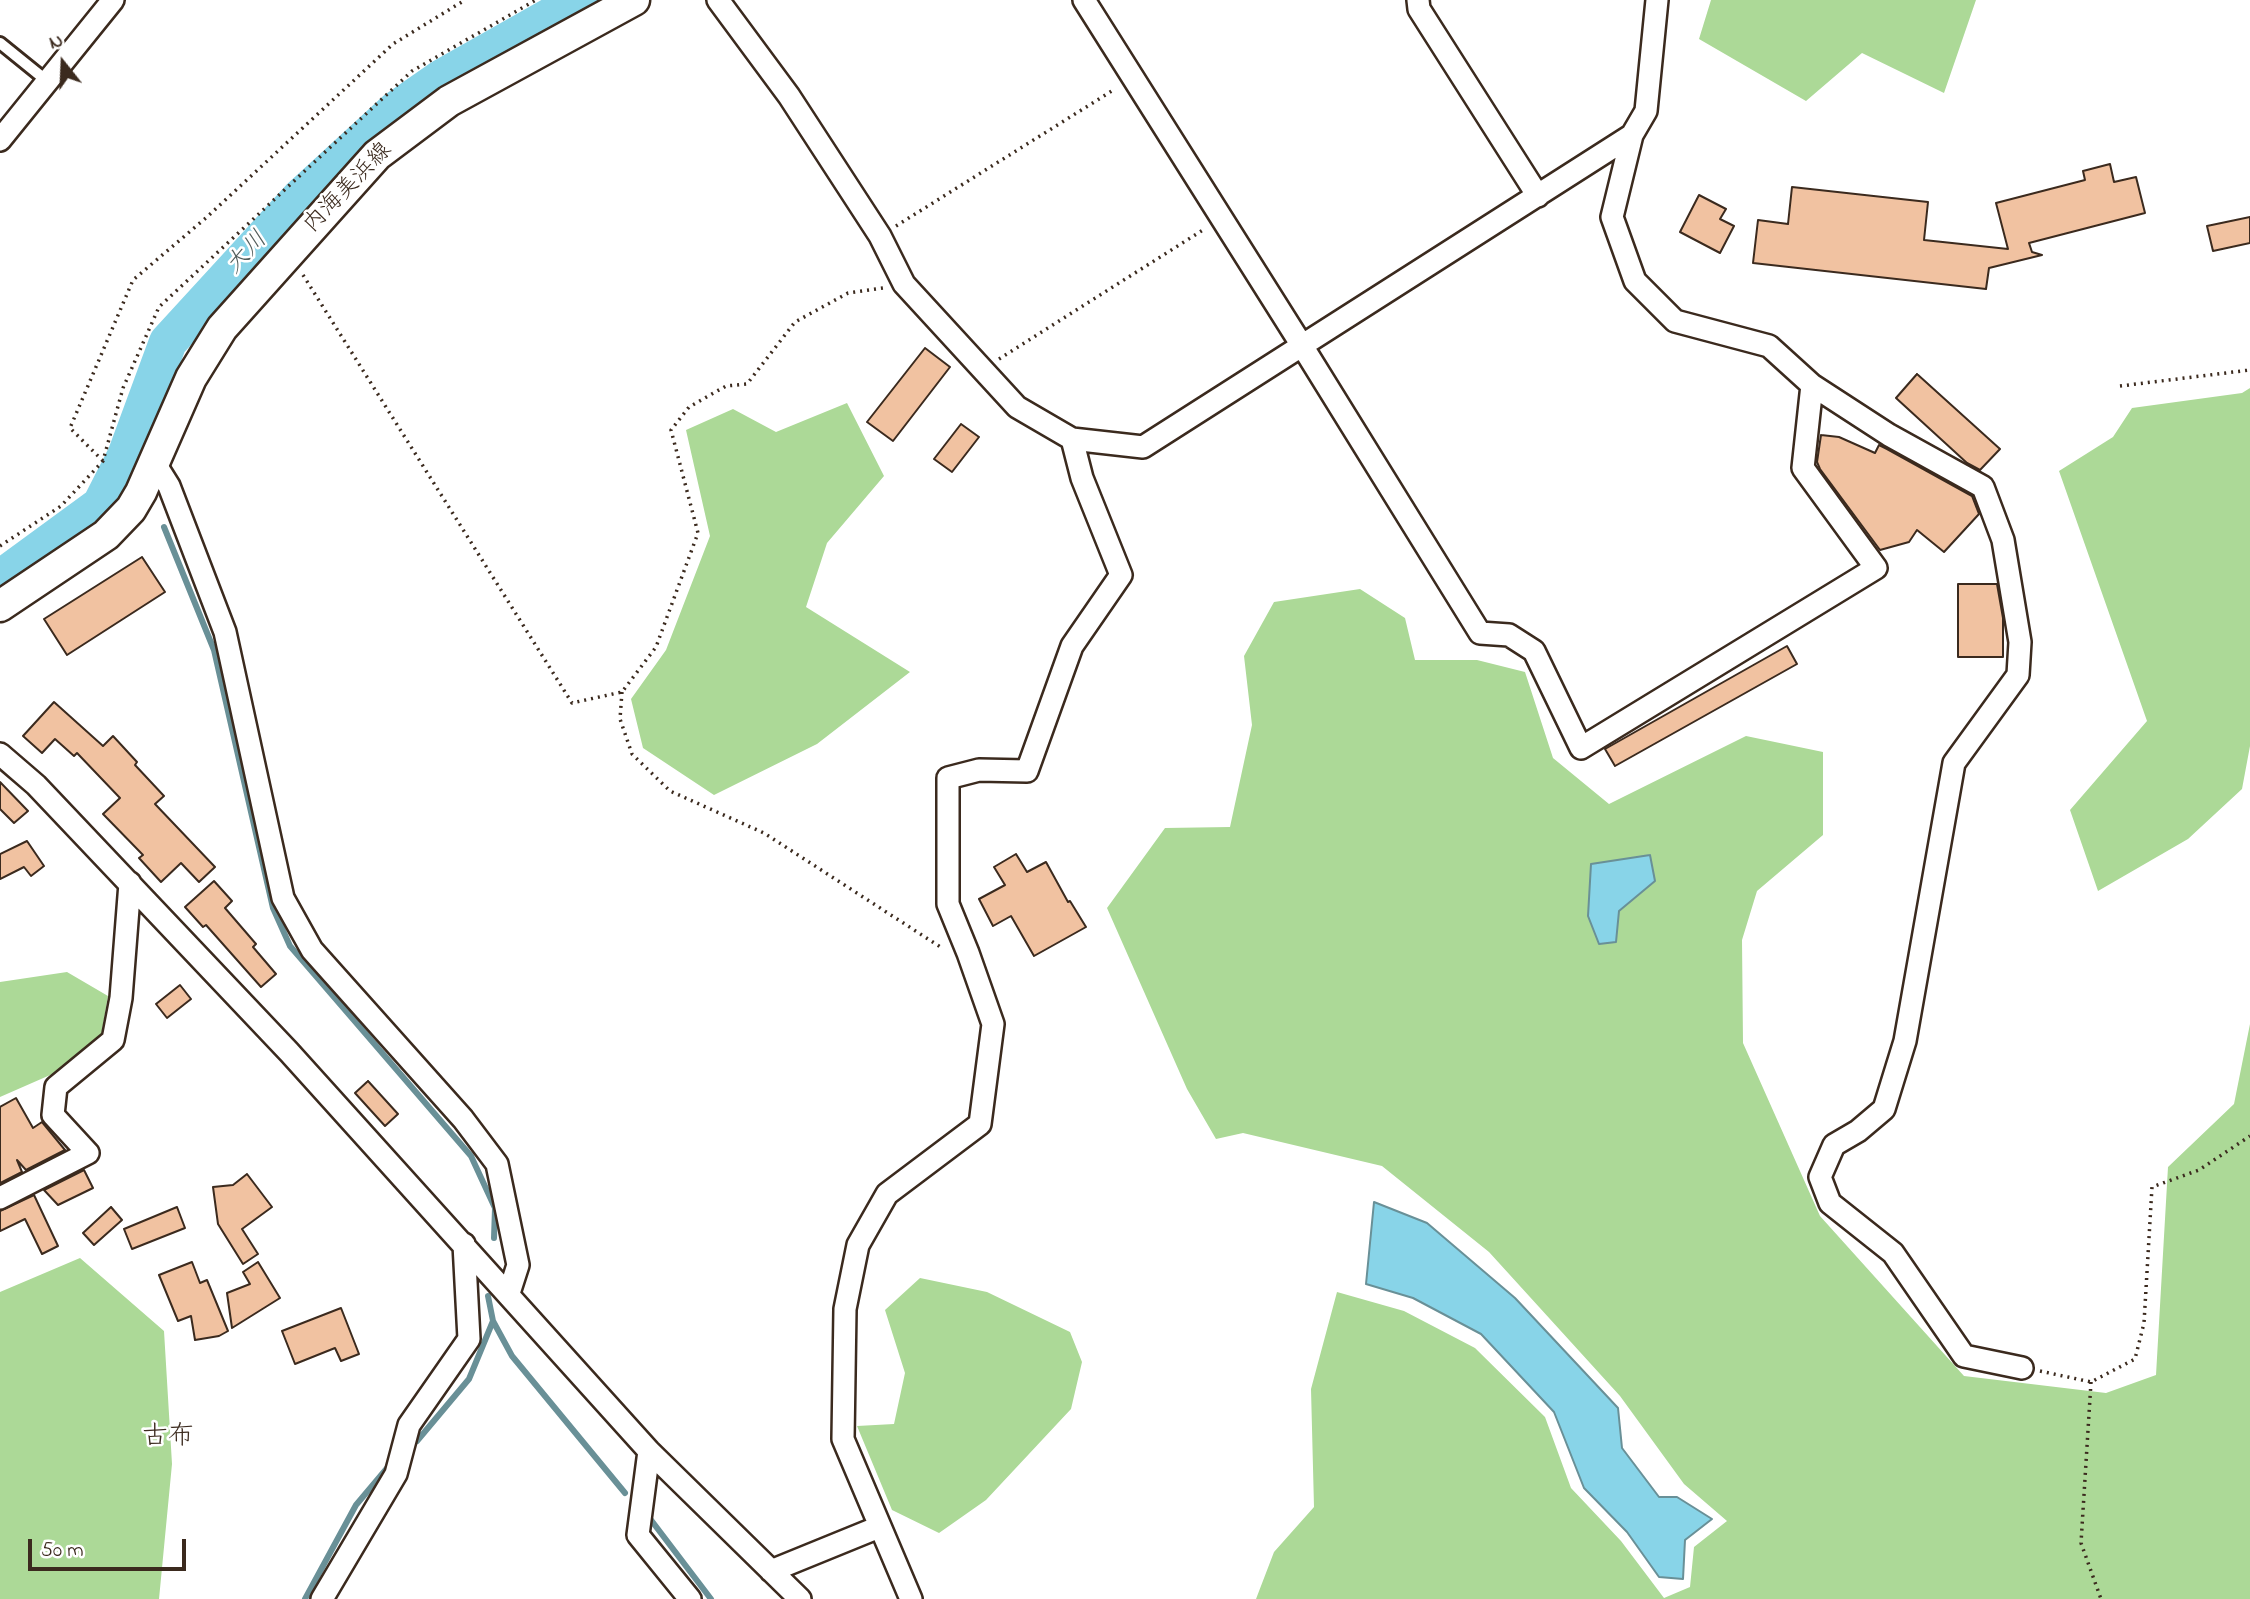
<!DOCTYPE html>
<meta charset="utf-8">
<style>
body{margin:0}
#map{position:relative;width:2250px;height:1599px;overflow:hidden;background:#fff;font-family:"Indie Flower",sans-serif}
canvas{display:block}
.north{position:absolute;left:28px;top:28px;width:70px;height:70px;-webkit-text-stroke:5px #fff;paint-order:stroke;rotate:342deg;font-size:19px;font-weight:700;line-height:28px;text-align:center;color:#3b2a1e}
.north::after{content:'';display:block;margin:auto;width:24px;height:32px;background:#3b2a1e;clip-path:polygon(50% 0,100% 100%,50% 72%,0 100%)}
.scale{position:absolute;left:28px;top:1539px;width:158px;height:32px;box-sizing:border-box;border:4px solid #3b2a1e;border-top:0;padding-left:9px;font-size:21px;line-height:24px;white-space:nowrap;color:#3b2a1e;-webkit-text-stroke:5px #fff;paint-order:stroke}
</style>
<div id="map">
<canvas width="2250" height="1599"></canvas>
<div class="north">N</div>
<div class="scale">50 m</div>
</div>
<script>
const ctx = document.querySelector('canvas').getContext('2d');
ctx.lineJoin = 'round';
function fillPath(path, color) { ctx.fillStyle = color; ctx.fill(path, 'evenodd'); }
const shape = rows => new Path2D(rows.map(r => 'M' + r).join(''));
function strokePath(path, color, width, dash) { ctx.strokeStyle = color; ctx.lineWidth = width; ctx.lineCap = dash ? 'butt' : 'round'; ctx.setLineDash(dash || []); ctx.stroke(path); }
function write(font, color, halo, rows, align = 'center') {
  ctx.font = font + ' "Indie Flower","Klee One",sans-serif'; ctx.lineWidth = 5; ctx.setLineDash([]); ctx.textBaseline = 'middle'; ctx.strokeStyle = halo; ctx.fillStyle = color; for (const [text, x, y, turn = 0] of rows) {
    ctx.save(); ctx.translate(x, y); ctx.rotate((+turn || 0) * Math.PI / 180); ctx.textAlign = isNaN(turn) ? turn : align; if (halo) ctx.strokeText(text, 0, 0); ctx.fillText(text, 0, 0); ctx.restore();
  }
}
fillPath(shape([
 [1711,0,1976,0,1944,93,1862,53,1806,101,1699,39],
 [2250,388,2250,746,2242,789,2188,839,2098,891,2070,810,2147,721,2059,471,2113,437,2132,408,2242,393],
 [847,403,884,476,827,543,806,607,910,672,817,744,714,795,643,748,631,699,666,650,710,536,686,430,733,409,776,432],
 [1360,589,1405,618,1415,660,1477,660,1525,672,1553,758,1609,804,1746,736,1823,752,1823,835,1757,891,1742,940,1743,1043,1820,1216,1964,1376,2106,1393,2156,1375,2168,1167,2234,1104,2250,1024,2250,1599,1256,1599,1274,1552,1314,1507,1311,1389,1337,1292,1404,1311,1475,1348,1545,1417,1571,1488,1621,1541,1664,1598,1690,1587,1694,1547,1727,1521,1684,1484,1620,1396,1489,1252,1382,1166,1243,1133,1216,1139,1187,1089,1107,908,1165,828,1230,827,1252,725,1244,656,1274,602],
 [67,972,108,996,101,1036,57,1072,0,1097,0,982],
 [80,1258,164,1331,172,1464,159,1599,0,1599,0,1292],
 [920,1278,987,1292,1070,1332,1082,1362,1071,1409,986,1500,939,1533,892,1510,857,1426,894,1424,905,1373,885,1310]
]), '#acd997');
const water = shape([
 [1650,855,1655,881,1619,911,1616,942,1599,944,1588,916,1591,864,1650,855],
 [1374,1202,1427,1223,1515,1298,1618,1408,1622,1448,1659,1497,1677,1497,1712,1519,1685,1540,1683,1579,1659,1577,1627,1532,1584,1488,1554,1412,1481,1334,1413,1298,1366,1284,1374,1202]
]);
fillPath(water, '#88d4e8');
strokePath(water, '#699097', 2);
strokePath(shape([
 [164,527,214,650,273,908,290,946,471,1156,495,1208,494,1238],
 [488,1296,493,1321,512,1356,625,1493],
 [417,1441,469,1379,493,1321],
 [651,1520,711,1599],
 [305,1599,356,1505,388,1467]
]), '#699097', 6);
strokePath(shape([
 [0,579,101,505,126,456,168,342,300,198,396,110,442,78,580,0]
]), '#88d4e8', 38);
const building = shape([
 [2110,164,2114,182,2136,177,2145,213,2029,243,2032,252,2042,255,1989,268,1986,289,1753,263,1758,220,1788,224,1792,187,1928,202,1924,240,2008,249,1996,203,2085,180,2083,171,2110,164],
 [1699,195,1726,209,1720,219,1734,226,1720,253,1680,232,1699,195],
 [2250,217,2250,243,2213,251,2207,226,2250,217],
 [925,348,950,367,893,441,867,422,925,348],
 [1917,374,2000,449,1980,470,1967,463,1896,398,1917,374],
 [961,424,979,437,952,472,934,459,961,424],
 [1821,435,1839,437,1875,453,1879,445,1887,449,1972,496,1979,514,1944,552,1917,530,1909,542,1880,550,1820,469,1817,462,1821,435],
 [142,557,165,592,67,655,44,619,142,557],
 [1958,584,1997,584,2003,618,2003,657,1958,657,1958,584],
 [1787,646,1797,664,1615,766,1605,749,1787,646],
 [54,702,103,746,113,736,137,762,135,765,164,796,155,804,215,867,199,882,181,863,161,882,139,858,143,855,103,814,120,798,77,753,74,756,55,739,42,753,23,736,54,702],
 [0,782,28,811,14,823,0,809,0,782],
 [27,841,44,866,31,876,24,867,0,879,0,854,27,841],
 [1016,854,1027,872,1046,862,1068,902,1070,901,1086,927,1034,956,1011,916,993,926,979,899,1005,885,994,867,1016,854],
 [214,881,232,901,225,908,256,944,253,947,276,974,261,987,206,925,203,927,185,907,214,881],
 [180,985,191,999,167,1018,156,1004,180,985],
 [368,1081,398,1114,385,1126,355,1093,368,1081],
 [16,1098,33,1128,42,1122,65,1150,26,1170,17,1160,22,1172,0,1183,0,1107,16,1098],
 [84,1170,93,1188,58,1205,44,1190,84,1170],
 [247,1174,272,1207,242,1229,258,1254,243,1264,218,1224,213,1187,233,1185,247,1174],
 [34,1195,58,1246,42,1254,25,1219,0,1231,0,1211,34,1195],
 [111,1207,122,1220,94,1245,83,1233,111,1207],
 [177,1207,185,1228,132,1249,124,1229,177,1207],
 [192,1262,200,1283,207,1280,228,1331,219,1336,195,1340,191,1316,178,1321,159,1275,192,1262],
 [258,1262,280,1298,232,1328,227,1293,250,1284,243,1272,258,1262],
 [341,1308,359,1354,341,1361,335,1348,295,1364,282,1331,341,1308]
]);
fillPath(building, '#f1c2a1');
strokePath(building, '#3b2a1e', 2);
const service = shape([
 [0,43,47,81]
]);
const minor = shape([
 [718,0,789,96,880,236,904,284,1017,407,1072,439,1143,447,1632,135],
 [1084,0,1301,344,1480,633,1509,635,1534,651,1581,748,1876,568,1803,468,1812,385],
 [1418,0,1419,9,1538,196],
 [1657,0,1646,111,1632,135,1612,217,1635,281,1675,321,1769,346,1812,385,1889,435,1983,487,2003,540,2020,642,2018,675,1954,763,1905,1041,1884,1109,1858,1131,1834,1145,1820,1177,1830,1203,1893,1253,1964,1356,2022,1368],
 [0,140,113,0],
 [154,462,169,486,225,632,283,898,312,950,463,1119,497,1164,518,1265,509,1293],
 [0,754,36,785,289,1052,649,1451,800,1599],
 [0,1198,88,1153,53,1115,56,1087,113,1040,121,998,130,883],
 [649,1451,638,1535,690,1599],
 [771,1571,879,1527],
 [322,1599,396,1474,409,1425,469,1339,464,1244],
 [911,1599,843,1439,845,1309,858,1245,887,1194,980,1124,993,1024,968,953,948,904,948,778,979,770,1027,771,1072,646,1121,575,1082,478,1072,439]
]);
const secondary = shape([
 [0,606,106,535,131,509,141,492,191,378,222,328,377,155,449,101,634,0]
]);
strokePath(service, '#3b2a1e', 16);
strokePath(minor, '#3b2a1e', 26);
strokePath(secondary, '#3b2a1e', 35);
strokePath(shape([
 [896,226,1115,89],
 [303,275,572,703,622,692,656,647,698,533,671,430,689,407,726,386,747,384,795,322,848,293,883,288],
 [999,359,1206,228],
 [2120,386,2250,370],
 [103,461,70,428,133,280,207,217,393,44,465,0],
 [0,546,61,506,103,461,123,388,159,307,412,71,536,0],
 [622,692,620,719,632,754,670,791,764,833,942,948],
 [2040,1371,2091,1382,2135,1359,2144,1323,2152,1187,2199,1170,2250,1136],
 [2091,1382,2081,1543,2101,1599]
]), '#3b2a1e', 3.5, [2, 5]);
strokePath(service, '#fff', 10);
strokePath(minor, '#fff', 21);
strokePath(secondary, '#fff', 30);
write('23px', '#3b2a1e', '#fff', [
 ["内海美浜線",349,189,-46]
]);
write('italic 24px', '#525d5b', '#fff', [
 ["大川",248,254,-47]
]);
write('26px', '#3b2a1e', '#fff', [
 ["古布",168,1439]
]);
</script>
